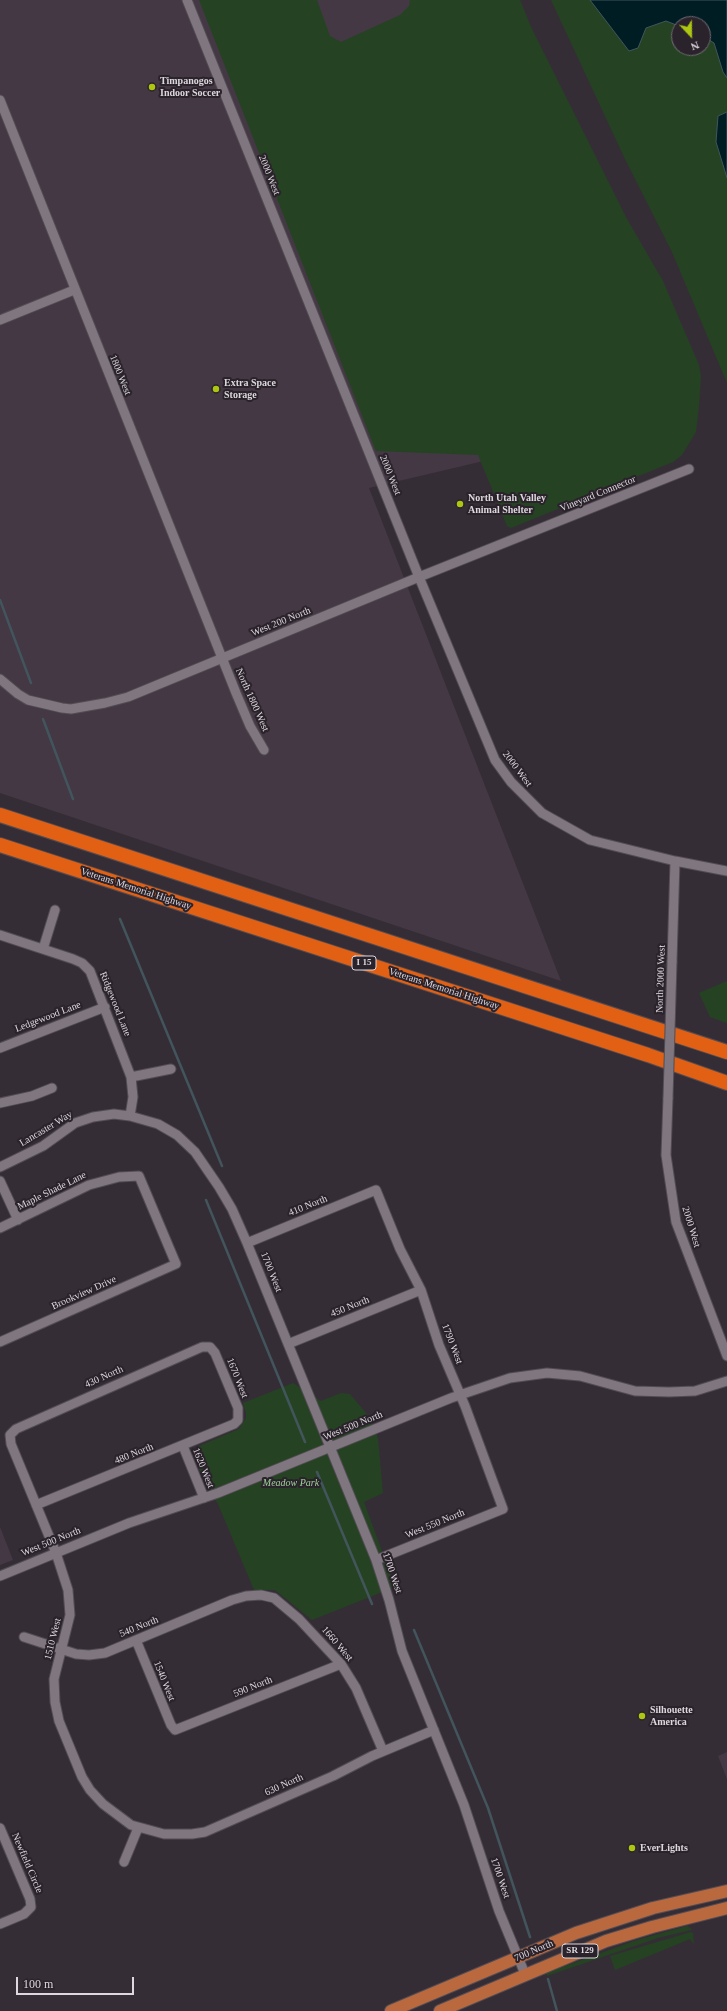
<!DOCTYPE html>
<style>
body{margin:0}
#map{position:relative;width:727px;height:2011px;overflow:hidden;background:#352d36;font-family:Georgia,serif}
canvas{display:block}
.north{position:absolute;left:671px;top:16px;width:40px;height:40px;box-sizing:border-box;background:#2b232c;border:1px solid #726b73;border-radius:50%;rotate:158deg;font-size:11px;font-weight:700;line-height:16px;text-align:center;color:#ddd8dd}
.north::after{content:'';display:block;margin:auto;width:14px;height:18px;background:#acc611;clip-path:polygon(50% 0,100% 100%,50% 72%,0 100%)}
.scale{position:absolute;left:16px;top:1977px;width:118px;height:18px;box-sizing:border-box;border:2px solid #ddd8dd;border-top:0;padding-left:5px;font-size:12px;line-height:14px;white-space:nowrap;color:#ddd8dd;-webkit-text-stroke:3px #2b232c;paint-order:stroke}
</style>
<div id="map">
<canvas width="727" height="2011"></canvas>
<div class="north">N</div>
<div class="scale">100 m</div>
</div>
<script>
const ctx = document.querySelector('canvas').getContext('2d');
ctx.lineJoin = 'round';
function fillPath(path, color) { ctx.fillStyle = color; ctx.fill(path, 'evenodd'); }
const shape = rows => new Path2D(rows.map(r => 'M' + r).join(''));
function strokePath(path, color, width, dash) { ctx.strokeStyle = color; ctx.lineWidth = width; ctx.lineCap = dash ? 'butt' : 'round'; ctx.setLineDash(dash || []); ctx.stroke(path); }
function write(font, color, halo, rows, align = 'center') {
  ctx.font = font + ' Georgia,serif'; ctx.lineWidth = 4; ctx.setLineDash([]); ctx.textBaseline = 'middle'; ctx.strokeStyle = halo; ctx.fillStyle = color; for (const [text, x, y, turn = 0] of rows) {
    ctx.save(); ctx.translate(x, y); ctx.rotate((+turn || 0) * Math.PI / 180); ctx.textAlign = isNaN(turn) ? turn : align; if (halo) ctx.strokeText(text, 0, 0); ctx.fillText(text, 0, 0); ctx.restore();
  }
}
fillPath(shape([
 [0,0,516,0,577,439,369,488,561,981,0,793],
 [0,1527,13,1560,0,1565],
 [727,1752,727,1779,718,1756]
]), '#433844');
fillPath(shape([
 [199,0,317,0,330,36,341,42,400,15,409,6,410,0,520,0,532,29,627,219,663,281,699,365,701,376,699,406,696,432,682,455,673,462,511,528,507,526,478,455,376,451],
 [551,0,727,0,727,383,672,252,624,157],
 [679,24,703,24,703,48,679,48],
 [727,981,727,1023,710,1017,699,993],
 [293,1383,321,1401,341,1393,350,1394,371,1419,378,1438,383,1493,364,1502,395,1587,312,1620,275,1590,254,1590,218,1504,207,1488,193,1454,193,1450,197,1447,239,1429,246,1418,246,1413,243,1403],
 [687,1926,692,1929,691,1930,658,1938,547,1976,546,1973,637,1940],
 [691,1932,693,1933,694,1944,690,1939,615,1970,610,1956]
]), '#254323');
const water = shape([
 [590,0,727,0,727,78,723,72,714,43,703,36,703,24,679,24,679,26,666,21,646,28,638,48,629,51,590,0],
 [727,112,727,178,716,142,718,116,727,112]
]);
fillPath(water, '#001d24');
strokePath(water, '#42555c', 1);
strokePath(shape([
 [0,600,31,683],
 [43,719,73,799],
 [120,919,222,1166],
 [206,1200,305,1442],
 [317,1472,372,1604],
 [414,1630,488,1808,530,1937],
 [548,1979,557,2011]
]), '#42555c', 2.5);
const minor = shape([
 [187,0,419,577,495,760,511,782,542,813,590,840,675,861,727,871],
 [0,100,236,693,250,726,264,750],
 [0,320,74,290],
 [0,679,18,694,28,700,62,708,71,709,105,703,128,697,419,577,689,469],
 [0,935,73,959,82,963,90,971,131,1077,133,1097,130,1116],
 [43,949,55,910],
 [672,962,675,861],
 [0,1048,105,1007],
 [131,1077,171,1069],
 [668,1098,666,1155,676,1222,727,1356],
 [0,1103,32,1096,52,1088],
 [0,1167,43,1146,75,1123,93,1117,114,1114,130,1116,158,1124,177,1135,195,1152,219,1187,232,1209,247,1243,376,1560,389,1600,402,1651,464,1805,499,1911,525,1974],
 [0,1181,18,1220],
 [0,1228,89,1185,119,1177,139,1176,176,1264,0,1342],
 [247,1243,376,1190,400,1249,421,1290,439,1345,465,1406,503,1509,376,1560],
 [288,1344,421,1290],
 [183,1446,204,1498],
 [36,1505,234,1424,238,1420,238,1408,215,1353,210,1347,202,1347,16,1429,10,1435,11,1444,56,1553,68,1590,70,1615,54,1679,55,1702,59,1721,82,1777,90,1790,103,1804,131,1825,164,1834,192,1834,205,1832,333,1776,372,1756,434,1730],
 [0,1576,129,1523,218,1493,451,1398,510,1378,547,1373,580,1376,635,1391,669,1392,695,1391,727,1381],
 [24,1637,76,1654,89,1655,105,1653,232,1600,246,1596,261,1595,274,1598,299,1619,341,1664,356,1688,383,1751],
 [136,1640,171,1725,175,1730,341,1664],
 [0,1828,30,1899,31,1907,24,1914,0,1924],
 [124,1862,138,1828]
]);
const major = shape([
 [391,2011,576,1933,653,1908,727,1891],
 [440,2011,606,1941,652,1927,727,1908]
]);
const highway = shape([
 [0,815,727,1052],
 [0,845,648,1055,727,1083]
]);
strokePath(minor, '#534c53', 11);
strokePath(major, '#534c53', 14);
strokePath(highway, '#534c53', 16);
strokePath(minor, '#7f7680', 9);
strokePath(major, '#ba693f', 12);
strokePath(highway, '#e16013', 14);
const minorBridge = shape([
 [668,1098,672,962]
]);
strokePath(minorBridge, '#534c53', 11, []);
strokePath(minorBridge, '#7f7680', 9);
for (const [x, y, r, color] of [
 [152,87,4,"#acc611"],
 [216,389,4,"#acc611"],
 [460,504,4,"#acc611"],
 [642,1716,4,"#acc611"],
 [632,1848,4,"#acc611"]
]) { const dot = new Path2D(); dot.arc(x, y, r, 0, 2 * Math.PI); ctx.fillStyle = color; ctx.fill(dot); strokePath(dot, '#2b232c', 1.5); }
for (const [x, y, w] of [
 [364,963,24],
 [580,1951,36]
]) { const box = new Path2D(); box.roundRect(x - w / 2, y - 7, w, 14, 3); ctx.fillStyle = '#2b232c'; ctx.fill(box); strokePath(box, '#ddd8dd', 1); }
write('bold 9px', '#ddd8dd', null, [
 ["I 15",364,963],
 ["SR 129",580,1951]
]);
write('bold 10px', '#ddd8dd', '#2b232c', [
 ["Timpanogos",160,81],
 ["Indoor Soccer",160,93],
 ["Extra Space",224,383],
 ["Storage",224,395],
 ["North Utah Valley",468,498],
 ["Animal Shelter",468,510],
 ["Silhouette",650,1710],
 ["America",650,1722],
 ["EverLights",640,1848]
], 'left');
write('10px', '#ddd8dd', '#2b232c', [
 ["2000 West",269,175,68],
 ["1800 West",120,375,68],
 ["2000 West",390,475,68],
 ["Vineyard Connector",598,494,-22],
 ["West 200 North",281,622,-22],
 ["North 1800 West",252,700,66],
 ["2000 West",517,769,53],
 ["Veterans Memorial Highway",136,889,18],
 ["North 2000 West",661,979,-88],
 ["Veterans Memorial Highway",444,989,18],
 ["Ridgewood Lane",115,1004,68],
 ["Ledgewood Lane",48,1017,-21],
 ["Lancaster Way",46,1129,-31],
 ["Maple Shade Lane",52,1191,-26],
 ["410 North",308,1206,-22],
 ["2000 West",691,1227,73],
 ["1700 West",271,1272,68],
 ["Brookview Drive",84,1293,-24],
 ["450 North",350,1307,-22],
 ["1790 West",452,1344,69],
 ["430 North",104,1377,-24],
 ["1670 West",237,1378,68],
 ["West 500 North",353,1426,-22],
 ["480 North",134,1454,-22],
 ["1620 West",203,1468,68],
 ["West 550 North",435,1524,-22],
 ["West 500 North",51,1542,-22],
 ["1700 West",392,1573,71],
 ["540 North",139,1627,-22],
 ["1510 West",53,1639,-76],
 ["1660 West",337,1644,49],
 ["1540 West",164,1681,68],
 ["590 North",253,1687,-22],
 ["630 North",284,1785,-24],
 ["Newfield Circle",27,1863,67],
 ["1700 West",500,1878,71],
 ["700 North",534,1951,-23]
]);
write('italic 10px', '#9dd399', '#2b232c', [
 ["Meadow Park",291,1483]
]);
</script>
